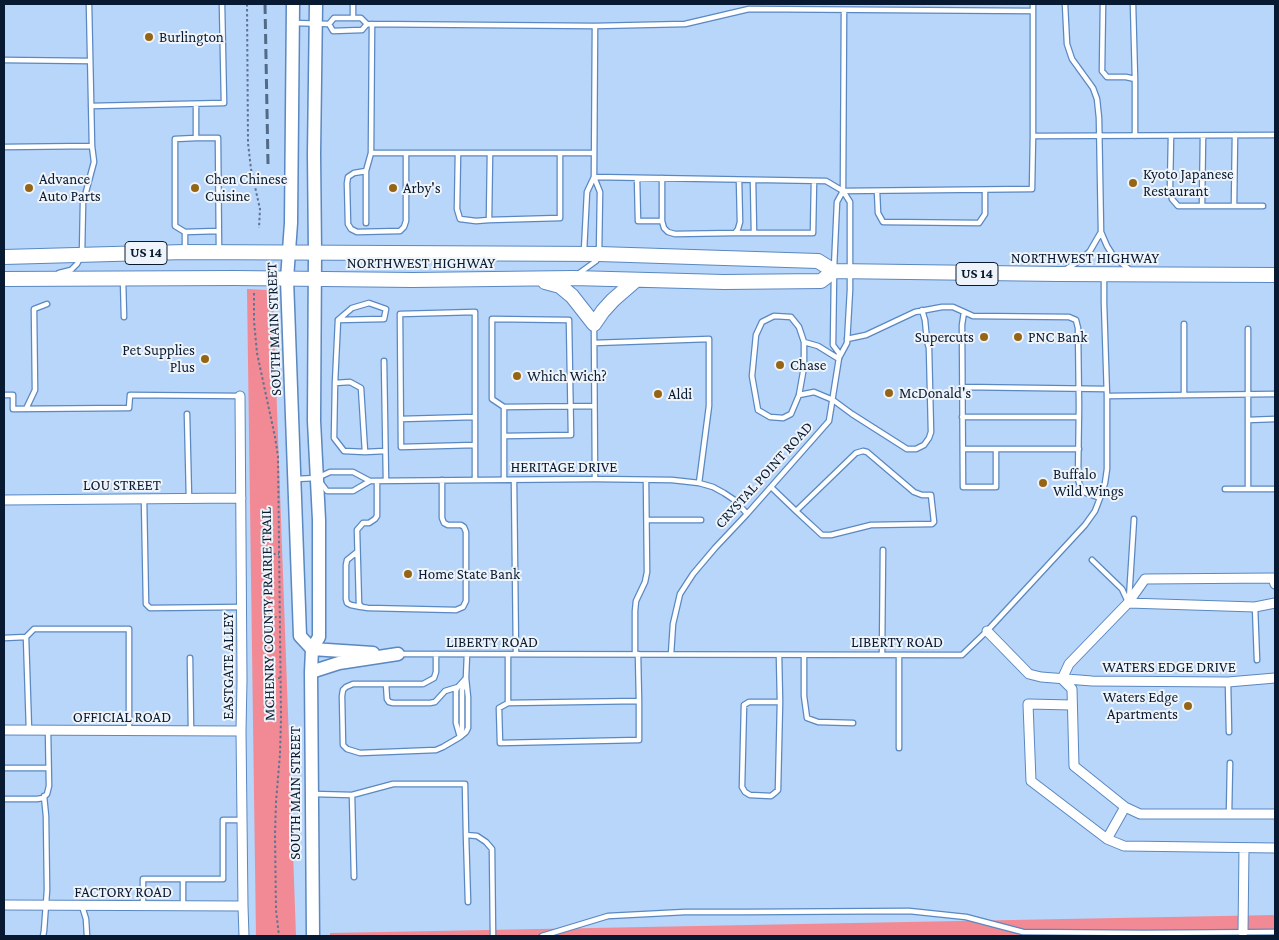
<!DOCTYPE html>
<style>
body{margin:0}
#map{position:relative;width:1279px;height:940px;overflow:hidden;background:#b8d5fa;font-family:"Crimson Pro",serif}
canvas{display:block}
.frame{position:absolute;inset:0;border:5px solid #081a31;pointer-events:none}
</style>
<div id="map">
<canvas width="1279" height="940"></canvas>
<div class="frame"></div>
</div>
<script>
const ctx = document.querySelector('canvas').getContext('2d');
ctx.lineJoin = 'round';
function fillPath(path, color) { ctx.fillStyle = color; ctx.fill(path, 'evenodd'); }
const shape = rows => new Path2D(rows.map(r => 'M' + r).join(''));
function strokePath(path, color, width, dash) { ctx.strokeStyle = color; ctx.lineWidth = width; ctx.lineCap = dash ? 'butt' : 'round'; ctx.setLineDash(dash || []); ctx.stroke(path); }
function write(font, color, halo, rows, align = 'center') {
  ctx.font = font + ' "Crimson Pro",serif'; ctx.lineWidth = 4; ctx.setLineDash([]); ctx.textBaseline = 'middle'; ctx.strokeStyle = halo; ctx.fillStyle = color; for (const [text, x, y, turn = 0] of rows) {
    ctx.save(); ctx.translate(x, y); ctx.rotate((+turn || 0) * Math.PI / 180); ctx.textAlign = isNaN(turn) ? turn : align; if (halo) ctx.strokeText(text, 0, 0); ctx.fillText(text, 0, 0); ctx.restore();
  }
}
fillPath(shape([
 [247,289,267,290,273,298,296,936,256,936],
 [1275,915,1275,936,330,936,330,933]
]), '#f18a94');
const lane = shape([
 [353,4,353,18],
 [1065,4,1067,44,1072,59,1093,88,1097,99,1099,118,1101,232,1107,246,1114,257,1130,270],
 [1103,4,1102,71,1107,77,1126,77,1135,79,1135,136],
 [1133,4,1135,79],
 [294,23,329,24],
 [329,24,334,18,361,18,367,24,595,26,685,24,749,9,1033,11],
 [329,24,333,31,362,30,367,24],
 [372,24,371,153,594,153],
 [4,60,90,61],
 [196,104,196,138,218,138,219,251],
 [91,106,224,103,222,4],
 [1033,136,1275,135],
 [1171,136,1170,188,1172,199,1178,206,1263,206],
 [196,138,175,139,175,226,185,232,218,231],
 [4,147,92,146,89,4],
 [458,153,457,209,460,219,476,221,489,220,560,218,560,153],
 [366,171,354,173,348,177,347,183,348,224,351,229,357,232,400,231,404,227,406,221,406,153],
 [594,177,826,181,843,191,1032,189,1033,136,1033,4],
 [637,178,638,221,662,221,662,178],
 [753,180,754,233,813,233,814,181],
 [877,191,878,213,883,222,979,223,985,214,985,190],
 [1202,206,1203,136],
 [1234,206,1235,135],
 [489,220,490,153],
 [662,221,664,228,668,232,675,234,735,233,738,229,740,222,739,180],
 [366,223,366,171,371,153],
 [185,232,185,251],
 [735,233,754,233],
 [584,251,587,192,594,177],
 [834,268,837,202,843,191,844,10],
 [1065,270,1082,259,1090,251,1101,232],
 [59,273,71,270,77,264,82,254,83,203,94,162,92,146],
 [578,274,596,261,599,254,600,192,594,177,595,26],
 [123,280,124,317],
 [964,312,962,325,963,487,996,487,996,449],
 [594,325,595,479],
 [1248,329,1248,489,1275,489],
 [847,339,866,335,915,312,942,307,953,307,973,316,1069,317,1076,320,1078,328,1079,406,1078,479,1081,489,1086,493,1100,498],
 [804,342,804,367,799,395,791,414,783,418,770,417,758,410,752,376,756,335,762,322,774,316,791,317,799,327,804,342,818,346,839,359],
 [594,343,709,339,709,406,699,483],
 [840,356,847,343,850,290,850,202,843,191],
 [384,361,386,481],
 [335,383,338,320,384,319,386,309,369,303,352,308,338,320],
 [962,387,1106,389],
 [4,395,13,395,13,409,129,408,130,395,240,396],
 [799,395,814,392,833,400,852,414,907,449,916,449,924,445,929,438,931,432,929,348,927,341,925,320,922,310],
 [1184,395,1184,324],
 [1107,396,1275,394],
 [504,407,492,399,492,319,569,320,571,435,504,436],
 [26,409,35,390,34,309,47,304],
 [187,414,189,498],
 [962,417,1079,417],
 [401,419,475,417],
 [1248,420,1275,419],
 [475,445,401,447,400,314,475,312,475,480],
 [963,449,1079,449],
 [365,452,361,388,350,382,335,383,334,438,344,451,365,452,385,451],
 [295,479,317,478,330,472,353,472,370,481],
 [504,480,504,407,594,406],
 [514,480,516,654],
 [377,481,377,516,375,519,369,523,363,523,357,530,359,604,362,607,368,608,456,610,463,607,466,601,466,532,464,527,461,525,448,525,444,523,442,518,442,480],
 [321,483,327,491,353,491,370,481,595,479,672,480,699,483,713,487,724,493,736,501,747,514],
 [771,487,796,511,822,535,831,535,871,525,932,524,934,522,931,495,922,495,914,492,867,452,863,451,856,453,796,511],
 [1225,489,1248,489],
 [144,499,146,604,150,608,242,607],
 [647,520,701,520],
 [357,552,347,560,346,565,346,599,347,603,351,605,361,607],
 [1092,560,1122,589,1128,602],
 [1129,599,1134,519],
 [1255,607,1257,660],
 [26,637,34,629,129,629,129,730],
 [4,638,26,637,29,730],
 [399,654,962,655,987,631,1085,525,1095,511,1100,498,1105,483,1107,469,1107,396,1104,303,1104,277],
 [436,654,436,672,434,678,423,684,353,684,346,687,343,690,342,696,343,745,347,749,360,753,436,750,443,747,460,737,466,732,468,728,468,697,466,678,467,654],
 [635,654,635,611,636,601,645,582,647,572,646,480],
 [638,654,639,701,639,740,500,743,499,708,508,703,639,701],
 [671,654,673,624,680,594,693,574,715,548,747,514,829,421,839,358,839,353,833,345,834,275],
 [779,655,780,702,778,790,776,792,771,796,750,795,745,792,742,787,744,705,749,702,780,702],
 [804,655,804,696,807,718,818,722,853,723],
 [882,655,883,550],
 [190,658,191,730],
 [1228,682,1229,732],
 [386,684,387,699,389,702,393,703,430,703,435,702,445,691,458,687],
 [508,703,508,654],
 [460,736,462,729,462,690,465,682],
 [460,737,456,723,456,690,458,687,466,678],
 [899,748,899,655],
 [4,768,48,768],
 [314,794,352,795,393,784,465,784,466,835,477,836,486,842,492,849,493,936],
 [352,795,354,877],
 [4,799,37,799,43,798,47,794,49,786,48,730],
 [1229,814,1230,763],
 [466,835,468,902],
 [183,879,183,905],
 [82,906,86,919,87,936],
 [143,906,143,879,223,879,223,820,241,820],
 [43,936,44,931,47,890,46,816,44,796],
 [542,936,608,916,685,912,746,912,909,911,966,917,1023,932,1144,933,1275,932]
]);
const street = shape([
 [240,396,242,680,241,731,243,906,244,936],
 [4,500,241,498],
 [1128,603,1145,579,1273,578,1275,584],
 [1275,603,1255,607,1128,603,1069,664,1062,679,1072,689,1074,766,1125,807,1140,814,1275,814],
 [987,631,1029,674,1041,677,1092,681,1228,682,1275,678],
 [1072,705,1028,704,1031,781,1107,839,1124,846,1275,848],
 [4,730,241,731],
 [1107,839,1125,807],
 [4,905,243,906],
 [1243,932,1244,848]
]);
const secondary = shape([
 [293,4,291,223,287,279,300,636,312,649],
 [312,649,373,653],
 [311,672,339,663,398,654],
 [313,936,311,672,312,649,319,637,319,520,314,421,315,253,314,154,316,4]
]);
const primary = shape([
 [4,257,185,252,599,254,818,261,834,271,1058,274,1275,275],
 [4,279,235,278,413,280,573,278,724,282,821,281,834,271],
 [545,282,560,286,572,296,594,324,603,311,613,300,636,280]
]);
strokePath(lane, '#5a88c1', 7);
strokePath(street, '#5a88c1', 11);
strokePath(secondary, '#5a88c1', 15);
strokePath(primary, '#5a88c1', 16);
strokePath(shape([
 [247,4,248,143,251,169,260,209,259,228],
 [254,293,254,321,257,353,275,437,278,456,281,719,280,754,276,802,275,834,276,910,279,936],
 [268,554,279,554],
 [269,617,279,617],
 [268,678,280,678]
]), '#5d7492', 2, [2.5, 2.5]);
strokePath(lane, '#fff', 4.5);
strokePath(street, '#fff', 9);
strokePath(secondary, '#fff', 12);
strokePath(primary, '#fff', 14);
strokePath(shape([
 [265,4,268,164]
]), '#536a87', 3, [10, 5]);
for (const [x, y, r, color] of [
 [149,37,5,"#956515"],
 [1133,183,5,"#956515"],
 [29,188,5,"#956515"],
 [195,188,5,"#956515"],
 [393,188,5,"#956515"],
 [984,337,5,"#956515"],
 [1018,337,5,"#956515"],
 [205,359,5,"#956515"],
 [780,365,5,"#956515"],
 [517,376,5,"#956515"],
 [889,393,5,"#956515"],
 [658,394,5,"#956515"],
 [1043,483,5,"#956515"],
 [408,574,5,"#956515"],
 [1188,706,5,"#956515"]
]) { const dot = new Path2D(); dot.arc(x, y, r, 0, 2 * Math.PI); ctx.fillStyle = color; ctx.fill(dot); strokePath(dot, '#eff4fa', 2); }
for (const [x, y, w] of [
 [146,253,42],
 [977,274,42]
]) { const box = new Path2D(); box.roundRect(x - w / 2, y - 11.5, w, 23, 4); ctx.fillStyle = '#eff4fa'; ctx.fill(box); strokePath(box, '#081a31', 1); }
write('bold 14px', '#081a31', null, [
 ["US 14",146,253],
 ["US 14",977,274]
]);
write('15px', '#081a31', '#eff4fa', [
 ["Burlington",159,37],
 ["Kyoto Japanese",1143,174],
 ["Restaurant",1143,191],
 ["Advance",39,179],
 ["Auto Parts",39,196],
 ["Chen Chinese",205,179],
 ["Cuisine",205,196],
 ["Arby's",403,188],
 ["Supercuts",974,337,"right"],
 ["PNC Bank",1028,337],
 ["Pet Supplies",195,350,"right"],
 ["Plus",195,367,"right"],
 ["Chase",790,365],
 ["Which Wich?",527,376],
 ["McDonald's",899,393],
 ["Aldi",668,394],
 ["Buffalo",1053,474],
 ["Wild Wings",1053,491],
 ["Home State Bank",418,574],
 ["Waters Edge",1178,697,"right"],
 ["Apartments",1178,714,"right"]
], 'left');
write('15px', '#081a31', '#eff4fa', [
 ["NORTHWEST HIGHWAY",1085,258],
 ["NORTHWEST HIGHWAY",421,263],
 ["SOUTH MAIN STREET",274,329,-92],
 ["HERITAGE DRIVE",564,467],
 ["CRYSTAL POINT ROAD",764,475,-48],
 ["LOU STREET",122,485],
 ["MCHENRY COUNTY PRAIRIE TRAIL",268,614,-91],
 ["LIBERTY ROAD",492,642],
 ["LIBERTY ROAD",897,642],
 ["EASTGATE ALLEY",228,666,-90],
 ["WATERS EDGE DRIVE",1169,667],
 ["OFFICIAL ROAD",122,717],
 ["SOUTH MAIN STREET",295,793,-90],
 ["FACTORY ROAD",123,892]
]);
</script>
